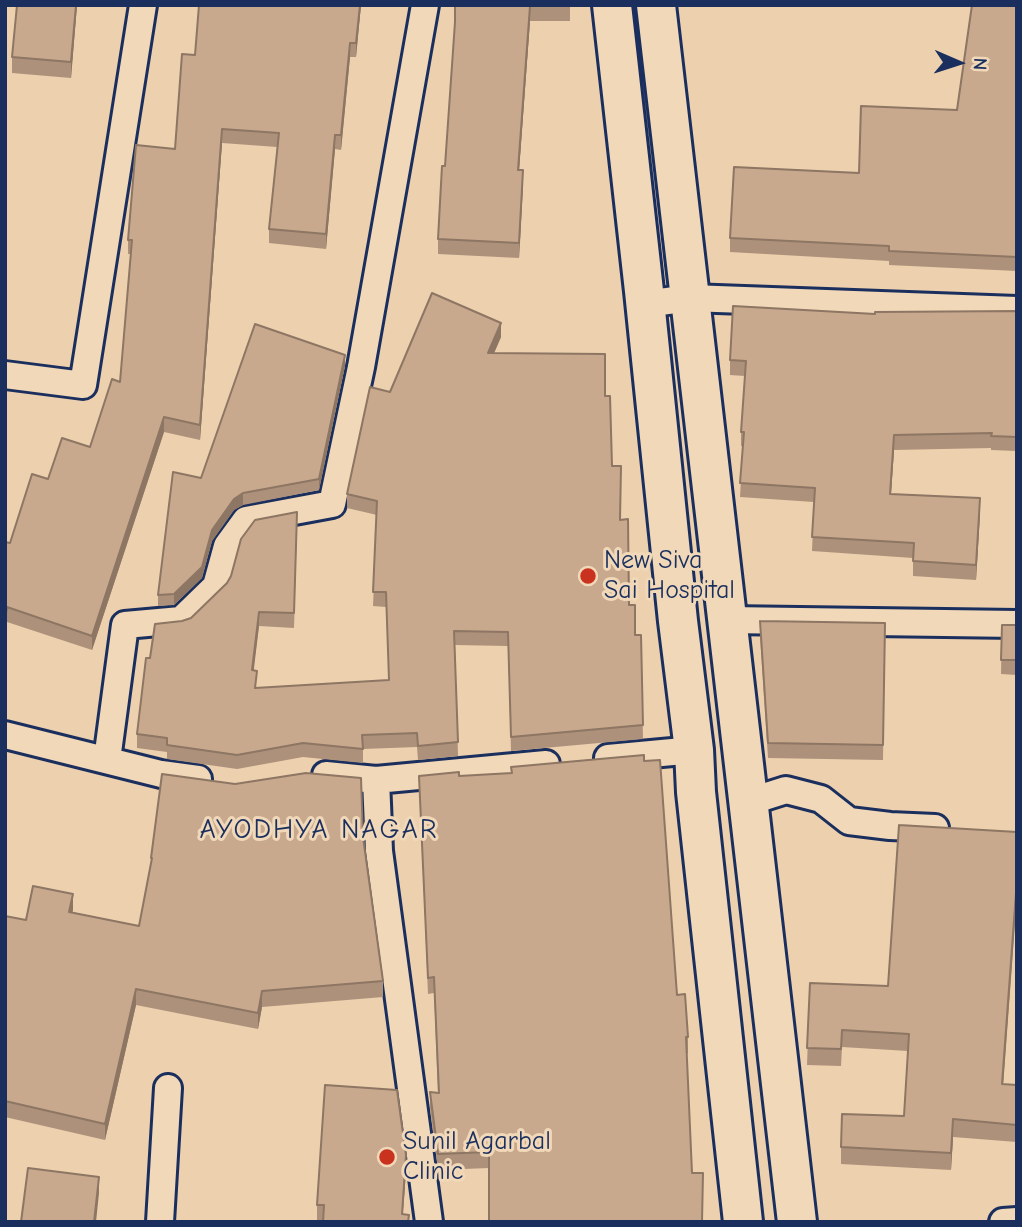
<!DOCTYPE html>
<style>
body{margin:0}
#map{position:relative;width:1022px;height:1227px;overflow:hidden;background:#edd0ae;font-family:"Comic Neue",sans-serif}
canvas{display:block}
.frame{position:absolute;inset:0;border:7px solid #1b2f5e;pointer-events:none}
.north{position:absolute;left:924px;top:28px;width:70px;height:70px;-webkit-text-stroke:5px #f0d8b8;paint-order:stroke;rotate:93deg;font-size:19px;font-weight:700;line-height:28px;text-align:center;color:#1b2f5e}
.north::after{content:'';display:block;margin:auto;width:24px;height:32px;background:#1b2f5e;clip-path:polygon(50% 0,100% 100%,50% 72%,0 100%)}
</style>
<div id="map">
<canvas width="1022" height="1227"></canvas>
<div class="frame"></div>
<div class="north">N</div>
</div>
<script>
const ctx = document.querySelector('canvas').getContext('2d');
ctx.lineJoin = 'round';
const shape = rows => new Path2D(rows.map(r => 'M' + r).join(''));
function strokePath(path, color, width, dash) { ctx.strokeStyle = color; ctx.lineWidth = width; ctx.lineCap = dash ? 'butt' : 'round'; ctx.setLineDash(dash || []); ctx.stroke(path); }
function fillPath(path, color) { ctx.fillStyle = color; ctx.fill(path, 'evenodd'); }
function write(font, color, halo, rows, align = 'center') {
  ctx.font = font + ' "Comic Neue",sans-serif'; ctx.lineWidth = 6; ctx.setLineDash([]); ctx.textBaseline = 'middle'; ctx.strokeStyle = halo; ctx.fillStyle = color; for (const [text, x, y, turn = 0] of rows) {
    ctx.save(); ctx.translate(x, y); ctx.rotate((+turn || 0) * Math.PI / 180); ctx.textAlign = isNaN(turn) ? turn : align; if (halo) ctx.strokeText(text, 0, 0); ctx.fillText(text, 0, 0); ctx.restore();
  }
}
const street = shape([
 [645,304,690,298,1017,310],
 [5,375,83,385,143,5],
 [727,620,1017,624],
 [5,735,161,774,198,779],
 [608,758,694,750],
 [107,760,125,625,181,620,216,586,227,546,246,520,332,504,361,367,425,5],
 [326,775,376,780,546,764],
 [376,780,379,851,429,1222],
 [748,802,786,790,821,799,849,821,890,826,935,828],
 [160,1222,168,1088],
 [1003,1222,1017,1221]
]);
const highway = shape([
 [612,5,644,291,678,621,694,750,696,792,743,1222],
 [656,5,797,1222]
]);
strokePath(street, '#1b2f5e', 32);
strokePath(highway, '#1b2f5e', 44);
strokePath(street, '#f0d8b8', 26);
strokePath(highway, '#f0d8b8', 38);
fillPath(shape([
 [77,5,71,78,12,73,12,57],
 [361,5,356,57,350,57,341,150,335,149,326,249,269,243,269,229,277,147,222,143,200,440,164,432,92,650,7,622,5,634,5,542,10,543,48,479,90,447,120,382,131,254,128,254,128,240,175,149,195,55],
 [455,5,570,5,570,21,530,21,519,170,523,185,519,258,438,254,438,239,445,166,455,23],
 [1017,5,1017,271,889,265,889,261,730,252,730,238,859,173,957,110],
 [1017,311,1017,451,991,450,991,448,894,450,891,494,980,513,976,580,913,576,913,558,812,551,814,502,740,497,743,446,741,446,741,432,745,376,730,375,730,360,875,314],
 [501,337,494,353,605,396,612,466,620,520,629,605,635,635,641,635,643,739,511,751,508,646,455,645,458,756,418,760,417,747,363,749,363,763,303,757,237,769,167,759,167,752,137,748,137,734,150,658,182,621,191,618,297,526,294,628,259,626,253,671,256,688,389,680,386,607,373,606,377,515,347,508,347,494,390,392],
 [345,366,319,490,243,505,234,510,212,541,202,578,174,605,158,606,158,595,201,478],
 [760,621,885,623,883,760,768,758,760,636],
 [1002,625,1017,625,1017,675,1001,674],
 [644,761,677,995,688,1037,688,1053,489,1168,438,1170,430,1108,430,1092,438,1093,434,993,428,994,419,776,459,776,512,773],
 [363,837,383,981,383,997,262,1007,258,1029,136,1005,105,1140,5,1117,5,916,26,920,72,912,139,926,151,867,151,858],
 [810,983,1003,1084,1017,1085,1017,1142,953,1137,951,1170,841,1164,841,1147,904,1116,908,1051,842,1047,841,1066,807,1065],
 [406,1171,403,1214,317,1221,317,1205]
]), '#ad917a');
fillPath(shape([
 [76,5,77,5,71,78,71,62],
 [360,5,361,5,356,57,356,43],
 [530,6,530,21,518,185,518,170],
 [350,43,350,57,341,150,341,135],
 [222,129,222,143,200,440,200,425],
 [335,135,335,149,326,249,326,234],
 [523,170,523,185,519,258,519,243],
 [501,323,501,337,488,367,488,353],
 [345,355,345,366,319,490,319,479],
 [164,417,164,432,92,650,92,636],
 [894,435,894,450,890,508,890,494],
 [243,493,243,505,234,510,212,541,202,578,174,605,174,594,212,530,234,499],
 [980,498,980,513,976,580,976,565],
 [259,612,259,626,252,685,252,670],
 [1017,879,1017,896,1002,1101,1002,1084],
 [73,894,73,910,69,928,69,912],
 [136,989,136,1005,105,1140,105,1124],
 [262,991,262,1007,258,1029,258,1013],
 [953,1119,953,1137,951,1170,951,1153],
 [406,1155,406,1171,402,1222],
 [99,1177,99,1193,96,1222,94,1222]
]), '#8d7663');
const building = shape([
 [17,5,76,5,71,62,12,57,17,5],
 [199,5,360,5,356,43,350,43,341,135,335,135,326,234,269,229,279,133,222,129,200,425,164,417,92,636,7,607,5,620,5,542,10,543,32,474,48,479,62,438,90,447,112,379,120,382,132,240,128,240,136,145,175,149,182,54,195,55,199,5],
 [455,5,570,5,530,6,518,170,523,170,519,243,438,239,442,166,445,166,455,22,455,5],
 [972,5,1017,5,1017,257,889,251,889,246,730,238,734,167,859,173,861,106,957,110,972,5],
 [432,293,501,323,488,353,605,354,605,396,610,396,612,466,621,466,620,520,628,519,629,605,635,605,635,635,641,635,643,725,511,737,508,632,454,631,458,742,418,746,417,733,362,735,363,749,303,743,237,755,167,745,167,738,137,734,146,658,150,658,155,624,182,621,191,618,227,583,231,576,241,539,255,520,297,512,294,613,259,612,252,670,257,671,255,688,389,680,386,592,373,592,377,501,347,494,370,387,390,392,432,293],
 [733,306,875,314,875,312,1017,311,1017,437,991,436,992,433,894,435,890,494,980,498,976,565,913,561,914,543,812,537,815,488,740,483,744,432,741,432,746,361,730,360,733,306],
 [255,324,345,355,319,479,243,493,234,499,212,530,202,567,174,594,158,595,173,472,201,478,255,324],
 [760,621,885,623,883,745,768,743,760,621],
 [1002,625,1017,625,1017,660,1001,660,1002,625],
 [644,755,644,761,660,760,677,995,685,994,688,1037,686,1037,692,1173,703,1173,702,1222,489,1222,489,1152,438,1154,430,1092,439,1093,434,977,428,978,419,776,459,772,459,776,512,773,511,767,644,755],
 [306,773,361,778,363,837,383,981,262,991,258,1013,136,989,105,1124,5,1101,5,916,26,920,33,886,73,894,69,912,139,926,152,858,151,858,162,774,235,784,306,773],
 [899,825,1017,832,1017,879,1002,1084,1017,1085,1017,1125,953,1119,951,1153,841,1147,842,1114,904,1116,909,1034,842,1030,841,1049,807,1048,810,983,888,986,899,825],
 [325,1085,397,1090,406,1155,402,1214,409,1215,408,1222,323,1222,324,1205,317,1205,325,1085],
 [28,1168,99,1177,94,1222,21,1222,28,1168]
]);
fillPath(building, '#c9a98e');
strokePath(building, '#8d7663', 2);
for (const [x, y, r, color] of [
 [588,576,9,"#c8321e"],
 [387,1157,9,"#c8321e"]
]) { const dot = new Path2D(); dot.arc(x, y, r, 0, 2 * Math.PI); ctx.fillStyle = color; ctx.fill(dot); strokePath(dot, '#f0d8b8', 2.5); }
write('26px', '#1b2f5e', '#f0d8b8', [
 ["New Siva",604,561],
 ["Sai Hospital",604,591],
 ["Sunil Agarbal",403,1142],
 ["Clinic",403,1172]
], 'left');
ctx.letterSpacing = '2px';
write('28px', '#1b2f5e', '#f0d8b8', [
 ["AYODHYA NAGAR",319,830]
]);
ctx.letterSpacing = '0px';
</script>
